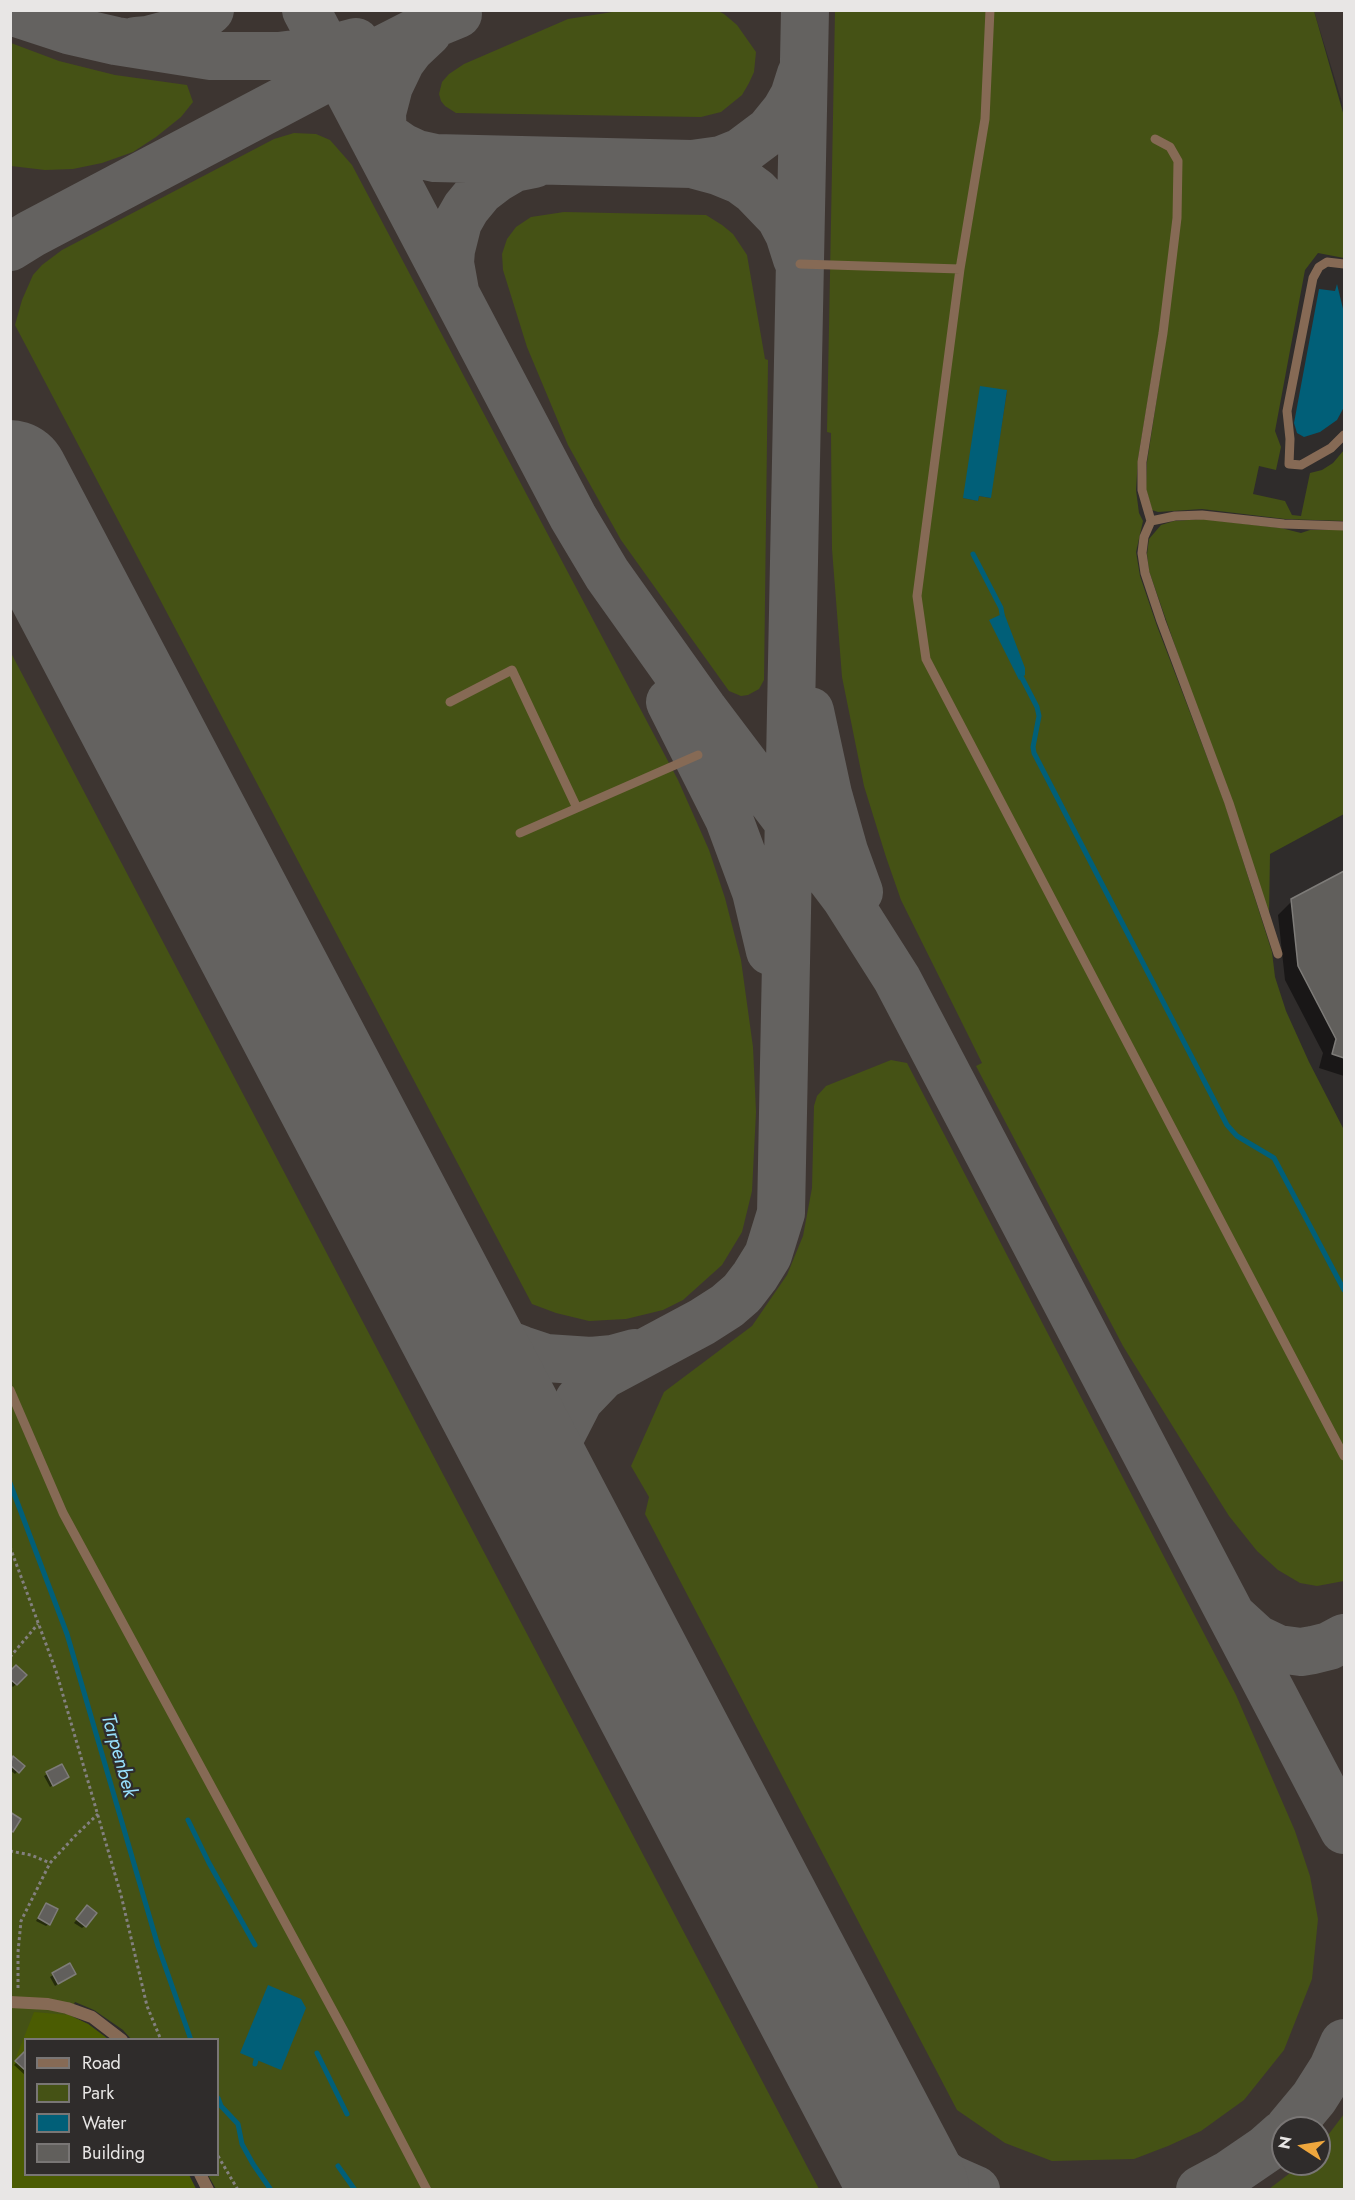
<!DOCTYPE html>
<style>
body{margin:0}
#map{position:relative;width:1355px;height:2200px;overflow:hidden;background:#2f2c2b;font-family:Jost,sans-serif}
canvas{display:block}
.frame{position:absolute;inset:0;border:12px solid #e8e6e5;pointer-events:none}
.legend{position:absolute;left:24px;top:2038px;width:195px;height:138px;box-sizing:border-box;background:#2f2c2b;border:2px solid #797675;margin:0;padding:8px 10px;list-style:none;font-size:18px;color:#e8e6e5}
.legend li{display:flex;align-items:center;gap:12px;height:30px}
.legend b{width:30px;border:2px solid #797675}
.north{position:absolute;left:1271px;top:2116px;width:60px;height:60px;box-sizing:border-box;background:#2f2c2b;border:2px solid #797675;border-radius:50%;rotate:282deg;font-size:16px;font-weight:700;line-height:24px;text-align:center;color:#e8e6e5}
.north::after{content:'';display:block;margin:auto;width:21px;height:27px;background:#efa73d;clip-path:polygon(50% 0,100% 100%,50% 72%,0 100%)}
</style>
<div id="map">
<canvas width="1355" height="2200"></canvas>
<div class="frame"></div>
<ul class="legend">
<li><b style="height:8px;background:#866a55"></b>Road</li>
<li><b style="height:16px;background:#455215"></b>Park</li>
<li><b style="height:16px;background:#015f78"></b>Water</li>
<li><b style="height:16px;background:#615f5c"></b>Building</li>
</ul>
<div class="north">N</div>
</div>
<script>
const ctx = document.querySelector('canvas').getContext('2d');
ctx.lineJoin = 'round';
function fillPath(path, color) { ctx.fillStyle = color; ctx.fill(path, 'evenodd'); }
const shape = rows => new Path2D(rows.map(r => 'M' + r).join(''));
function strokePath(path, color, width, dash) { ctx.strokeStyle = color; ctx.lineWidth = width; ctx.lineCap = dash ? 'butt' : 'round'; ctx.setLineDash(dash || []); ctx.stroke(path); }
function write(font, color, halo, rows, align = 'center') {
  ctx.font = font + ' Jost,sans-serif'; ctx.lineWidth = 4.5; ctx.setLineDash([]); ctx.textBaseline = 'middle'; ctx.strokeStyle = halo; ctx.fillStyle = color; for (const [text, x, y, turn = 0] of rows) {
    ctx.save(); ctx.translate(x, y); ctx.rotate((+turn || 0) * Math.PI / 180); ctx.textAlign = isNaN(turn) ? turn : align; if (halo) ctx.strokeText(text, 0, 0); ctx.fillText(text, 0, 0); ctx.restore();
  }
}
fillPath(shape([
 [10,11,1161,11,1127,325,1126,722,1344,1167,1344,2189,318,2189,234,2068,11,1411],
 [1283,2128,1319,2128,1319,2164,1283,2164],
 [1314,11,1344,11,1344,116,1342,102]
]), '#3d3531');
fillPath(shape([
 [625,10,716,10,724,14,737,25,756,52,754,72,749,83,742,95,721,112,701,117,456,113,445,106,441,101,439,94,442,82,449,74,464,64,568,19],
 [835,11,1314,11,1344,116,1344,258,1318,253,1305,270,1275,431,1281,447,1276,470,1259,466,1253,494,1285,501,1292,515,1301,516,1310,473,1322,470,1333,463,1344,450,1344,521,1285,519,1202,509,1158,512,1152,510,1146,489,1147,462,1167,332,1159,333,1138,459,1136,490,1139,513,1143,521,1136,552,1140,576,1157,626,1225,804,1272,952,1275,977,1286,1011,1309,1062,1344,1130,1344,1581,1317,1586,1300,1583,1278,1570,1257,1551,1229,1516,1188,1451,1123,1346,976,1066,982,1063,901,900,886,857,864,786,842,677,832,549,831,433,827,432],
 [1007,391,990,498,979,496,978,501,963,498],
 [11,43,59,61,115,75,187,85,193,102,181,117,156,137,133,152,102,163,73,169,45,170,11,166],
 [294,133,316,134,330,140,352,165,678,780,709,850,725,898,741,960,753,1047,756,1112,752,1191,742,1232,722,1265,683,1300,663,1310,626,1319,589,1321,556,1313,532,1304,15,325,22,300,33,275,42,265,62,250,274,139],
 [564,212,706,215,722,225,733,234,747,255,765,359,768,360,764,680,759,689,748,695,741,696,729,691,621,540,568,445,527,347,503,270,502,254,507,239,516,227,531,217],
 [1203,519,1281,528,1301,533,1310,530,1344,530,1344,814,1270,854,1269,916,1149,571,1147,554,1149,539,1161,525,1174,521],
 [10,651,819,2189,216,2189,208,2175,218,2174,218,2040,131,2039,123,2030,94,2010,75,2002,69,2015,88,2024,108,2039,26,2040,26,2174,189,2175,196,2189,11,2189],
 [891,1060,907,1063,1236,1695,1295,1831,1310,1876,1318,1919,1312,1979,1284,2050,1244,2100,1201,2131,1168,2146,1134,2159,1052,2161,1005,2143,957,2110,645,1514,649,1497,631,1466,664,1392,752,1326,787,1275,803,1236,812,1188,814,1106,817,1096,826,1086],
 [1344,2114,1344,2189,1269,2189,1302,2164,1319,2164,1319,2147]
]), '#455215');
fillPath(shape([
 [34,2012,69,2015,88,2024,108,2039,26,2040,26,2174,189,2175,196,2189,11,2190,11,2070]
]), '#4b5c02');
fillPath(shape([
 [1337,284,1344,313,1344,407,1337,420,1320,432,1304,437,1297,433,1294,423,1319,289,1335,291],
 [980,386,1007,390,991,498,979,496,978,501,963,498],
 [1004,613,1025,668,1025,675,1019,680,989,620],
 [268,1985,301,1999,306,2008,281,2070,240,2053]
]), '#015f78');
fillPath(shape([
 [1344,873,1344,1076,1319,1068,1323,1053,1285,980,1278,915,1292,901],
 [10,1673,25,1675,13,1687,10,1684],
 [13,1758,22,1766,15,1774,10,1770,10,1760],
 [61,1766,67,1777,50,1787,44,1776],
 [46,1905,49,1924,46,1926,36,1921],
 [84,1910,85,1926,82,1928,74,1923],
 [75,1974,55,1986,50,1977,53,1975],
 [26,2052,26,2076,14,2065]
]), '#0007');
strokePath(shape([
 [973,554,1001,608,1002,614],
 [1022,678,1037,707,1039,716,1033,747,1034,753,1227,1125,1237,1136,1274,1158,1344,1290],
 [10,1483,67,1634,158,1946,191,2040],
 [188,1820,209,1863,255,1945],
 [317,2053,347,2114],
 [255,2064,256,2060],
 [218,2098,221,2106,238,2124,242,2144,253,2164,271,2190],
 [338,2166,355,2190]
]), '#015f78', 5);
strokePath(shape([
 [306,10,573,517,607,574,703,709,845,897,897,979,1344,1830],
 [10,11,68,30,116,41,211,56,279,56,326,50,356,42],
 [136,41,148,40,178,32,189,27,210,10],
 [366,117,376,129,402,147,417,154,435,158,692,164,721,160,741,152,769,131,786,110,794,96,801,74],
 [386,158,383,141,382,113,389,86,401,61,410,49,428,32],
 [692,164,718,171,740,180,755,191,780,217,789,234,797,259],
 [10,247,31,234,338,72,424,28,458,14],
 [455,291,450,263,451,250,458,222,466,208,480,191,497,178,514,168,534,164],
 [670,702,729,819,756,892,770,951],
 [810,711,828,794,844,851,859,892],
 [436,1288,475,1327,496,1340,522,1350,546,1358,591,1361,613,1359,635,1353],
 [563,1528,554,1497,555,1458,560,1437,579,1400,603,1375,702,1322,727,1306,742,1293,755,1276,768,1255,781,1213,805,10],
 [1234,1618,1257,1639,1278,1649,1301,1652,1313,1650,1329,1646,1344,1638],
 [861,2097,886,2126,920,2158,951,2179,976,2190],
 [1289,2128,1314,2098,1333,2068,1344,2043],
 [1200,2190,1228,2175,1266,2149,1283,2134]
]), '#646260', 48);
strokePath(shape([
 [10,479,910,2190]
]), '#646260', 118);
const building = shape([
 [1344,871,1344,1058,1332,1054,1336,1039,1298,966,1291,899,1344,871],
 [16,1665,27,1675,17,1685,10,1679,10,1671,16,1665],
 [13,1756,25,1766,19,1773,10,1765,13,1756],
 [62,1764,69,1777,53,1786,46,1772,62,1764],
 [10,1812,21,1819,13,1832,10,1830,10,1812],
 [46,1903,58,1909,50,1925,38,1918,46,1903],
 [87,1905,97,1913,86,1927,76,1919,87,1905],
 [70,1963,76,1974,58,1984,52,1973,70,1963],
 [26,2050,26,2071,15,2061,26,2050]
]);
fillPath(building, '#615f5c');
strokePath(building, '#7e7c79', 1.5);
strokePath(shape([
 [10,1547,56,1671,121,1895,147,2006,161,2040],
 [10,1657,38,1624],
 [10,1851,31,1855,50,1863],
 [18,1988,18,1952,21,1921,50,1863,75,1836,98,1814],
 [218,2156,238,2190]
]), '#83807f', 3, [3, 3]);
strokePath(shape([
 [990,10,985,119,960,269,917,596,926,659,1344,1456],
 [1155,139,1170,147,1178,161,1177,218,1163,333,1142,462,1142,490,1151,521,1144,537,1142,553,1145,573,1161,621,1229,803,1278,954],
 [800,264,960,269],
 [1344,264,1327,262,1319,267,1313,278,1287,411,1290,439,1289,464,1301,465,1331,448,1344,435],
 [1151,521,1175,516,1202,515,1284,524,1344,526],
 [450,702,512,670,577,808],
 [520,833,698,755],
 [10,1390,63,1513,345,2033,427,2190]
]), '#866a55', 9);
strokePath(shape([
 [10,2002,48,2004,67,2008,92,2017,122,2040],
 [200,2174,208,2190]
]), '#866a55', 12);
write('italic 20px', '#97dffb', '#2f2c2b', [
 ["Tarpenbek",118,1756,74]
]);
</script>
